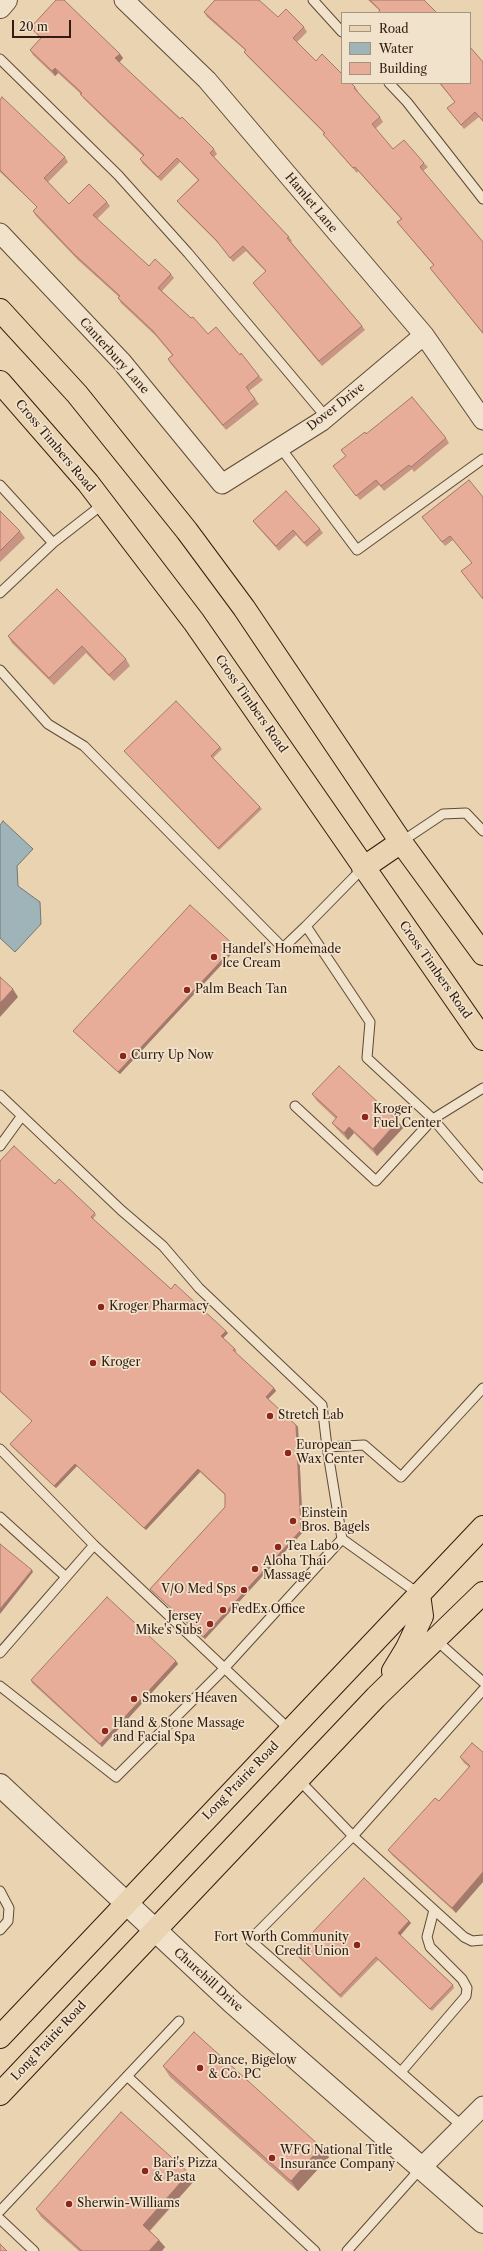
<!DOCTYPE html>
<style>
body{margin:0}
#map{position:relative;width:483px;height:2251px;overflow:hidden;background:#ead3b0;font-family:"Libre Caslon Text",serif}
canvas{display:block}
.legend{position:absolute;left:341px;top:12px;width:130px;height:72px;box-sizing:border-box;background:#f1e2cc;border:1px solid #a49380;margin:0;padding:5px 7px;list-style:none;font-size:12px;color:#311c0f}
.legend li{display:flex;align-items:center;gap:8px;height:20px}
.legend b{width:20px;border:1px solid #a49380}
.scale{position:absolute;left:12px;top:20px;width:59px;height:18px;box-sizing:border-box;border:2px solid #311c0f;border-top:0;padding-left:5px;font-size:12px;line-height:14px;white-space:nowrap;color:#311c0f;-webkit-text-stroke:3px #f1e2cc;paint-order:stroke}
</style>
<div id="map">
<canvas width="483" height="2251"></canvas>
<ul class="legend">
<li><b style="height:5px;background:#ead3b0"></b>Road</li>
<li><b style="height:11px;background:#9eb4b8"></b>Water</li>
<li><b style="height:11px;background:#e8ad99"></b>Building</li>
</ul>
<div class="scale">20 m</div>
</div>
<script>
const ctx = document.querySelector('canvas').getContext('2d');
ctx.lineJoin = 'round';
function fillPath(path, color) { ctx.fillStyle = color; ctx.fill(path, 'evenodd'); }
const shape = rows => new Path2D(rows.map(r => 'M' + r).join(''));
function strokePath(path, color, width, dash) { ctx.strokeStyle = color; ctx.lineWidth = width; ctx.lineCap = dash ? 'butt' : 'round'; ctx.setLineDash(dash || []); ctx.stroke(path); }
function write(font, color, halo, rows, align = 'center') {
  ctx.font = font + ' "Libre Caslon Text",serif'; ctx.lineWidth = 3.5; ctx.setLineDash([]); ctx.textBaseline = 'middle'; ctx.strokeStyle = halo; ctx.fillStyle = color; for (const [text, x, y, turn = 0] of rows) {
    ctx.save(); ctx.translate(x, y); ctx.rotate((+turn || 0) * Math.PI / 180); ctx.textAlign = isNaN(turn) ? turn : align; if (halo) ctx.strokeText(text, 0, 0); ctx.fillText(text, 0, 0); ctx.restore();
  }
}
const water = shape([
 [3,821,33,849,17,866,18,886,40,902,41,924,15,952,0,938,0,825,3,821]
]);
fillPath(water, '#9eb4b8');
strokePath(water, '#727774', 1);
const service = shape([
 [313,0,342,32],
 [0,59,118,175,188,253,326,417],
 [389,83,407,102,483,199],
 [280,447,357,550,483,459],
 [0,485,53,543,103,504],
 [0,593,53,543],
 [0,670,48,724,84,746,283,948,306,926],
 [401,842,443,814,466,813,483,831],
 [363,868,306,926,370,1022,367,1058,433,1119,483,1178],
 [0,1095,121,1210,163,1246,199,1288,322,1405,327,1447],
 [295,1106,376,1181,433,1119,483,1088],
 [0,1146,21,1117],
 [0,1449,94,1545,290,1730],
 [0,1517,66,1577],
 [342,1539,419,1594],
 [436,1640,483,1682],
 [0,1653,94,1545],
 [0,1686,116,1777,219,1674,342,1539,327,1447,364,1445,401,1477,483,1388],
 [299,1780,353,1836,483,1690],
 [0,1891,9,1908,8,1921,0,1930],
 [401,2072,466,1996,467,1988,462,1979,430,1947,427,1937,434,1910],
 [127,2076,315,2251],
 [462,2126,250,1940,353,1836,464,1937,472,1941,483,1940],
 [0,2211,179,2021],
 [0,2219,34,2251],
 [347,2251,421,2168]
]);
const minor = shape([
 [124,0,207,80,424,335,483,420],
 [0,233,122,362,222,484,322,421,424,335],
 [421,2168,483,2106]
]);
const tertiary = shape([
 [0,7,6,0],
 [0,1785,233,2003,483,2222]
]);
const primary = shape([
 [0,310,77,394,187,531,244,608,401,842,483,954],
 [0,382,88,483,194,622,483,1039],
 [363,868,401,842],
 [393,1671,407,1648,422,1616,419,1594],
 [0,2037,483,1527],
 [0,2094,376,1697,483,1593]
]);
strokePath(service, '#5f4a37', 11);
strokePath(minor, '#5f4a37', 21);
strokePath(tertiary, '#5f4a37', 24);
strokePath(primary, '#311c0f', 24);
strokePath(service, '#f1e2cc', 9);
strokePath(minor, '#f1e2cc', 19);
strokePath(tertiary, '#f1e2cc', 22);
strokePath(primary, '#ead3b0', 22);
fillPath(shape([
 [368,0,424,0,380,11],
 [204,12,278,17,304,27,307,32,297,42,316,61,355,87,358,91,358,92,380,117,383,122,375,129,393,149,424,163,428,167,423,171,483,242,483,334,434,273,430,268,434,266,401,227,397,222,401,219,358,171,357,173,327,139,323,134,324,133,247,56,244,52,245,50,207,17],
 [31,27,120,54,123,58,119,62,214,149,217,154,214,157,289,237,292,241,291,242,362,326,365,330,322,366,253,283,266,272,246,251,233,262,220,245,181,206,177,201,198,180,180,162,161,181,143,164,140,159,143,156,84,99,80,94,81,94,58,73,55,76,33,55,30,50,41,38,34,32],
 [483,62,483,122,479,117,464,129,447,108,455,102,439,83,470,83],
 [0,100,65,157,68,162,48,182,69,204,107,202,110,206,97,219,149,266,171,274,174,278,162,291,208,334,240,355,259,376,263,380,249,391,259,404,226,430,171,364,168,359,172,355,156,336,121,303,118,298,119,297,78,260,36,216,33,211,37,207,0,172],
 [366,434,446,438,449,443,414,472,412,469,384,491,379,485,360,500,337,470,346,456,341,450],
 [469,480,472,563,453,540,445,546,422,517],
 [0,511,20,531,25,538,0,562],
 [253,521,320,529,323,533,307,547,296,535,279,551,256,525],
 [57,589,126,659,130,666,114,681,86,653,54,685,12,643,8,636],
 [220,747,222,749,213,758,262,809,219,850,124,751],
 [235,946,236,949,120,1074,75,1033,73,1031],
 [312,1094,403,1128,377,1156,354,1133,348,1140,337,1129,332,1123,336,1119,317,1101],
 [0,1161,55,1184,95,1213,96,1215,93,1219,171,1289,228,1333,223,1338,235,1349,237,1351,235,1352,274,1388,276,1391,268,1399,296,1425,298,1427,303,1532,205,1639,152,1591,150,1589,225,1507,225,1495,200,1472,146,1530,77,1466,56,1488,12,1447,10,1444,32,1421,0,1392],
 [176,1661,178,1664,102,1747,32,1683,31,1680],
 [483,1753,456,1913,392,1855,388,1850,439,1801,469,1767,464,1763,460,1757],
 [409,1921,411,1923,400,1935,453,1985,454,1988,432,2011,378,1960,341,1998,296,1955,294,1952],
 [163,2066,321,2147,329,2157,298,2191,170,2077],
 [194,2181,150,2231,165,2247,162,2251,79,2251,41,2217,36,2209]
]), '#c89584');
fillPath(shape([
 [120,54,123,58,119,63,115,58],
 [55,68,58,73,55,76,52,71],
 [235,946,236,949,120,1074,118,1072],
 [13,989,18,997,0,1017,0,1003],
 [398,1121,403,1128,377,1156,373,1149],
 [349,1127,354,1133,348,1140,344,1133],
 [226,1331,228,1333,223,1338,221,1336],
 [274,1388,276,1391,268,1399,266,1397],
 [296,1425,298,1427,303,1532,205,1639,203,1637],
 [75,1464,77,1466,56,1488,54,1486],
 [198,1469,200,1472,146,1530,144,1528],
 [32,1570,33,1572,0,1614,0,1609],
 [176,1661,178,1664,102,1747,100,1744],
 [483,1872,483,1882,456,1913,452,1908],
 [409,1921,411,1923,400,1936,398,1933],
 [321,2147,329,2157,298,2191,291,2181],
 [189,2173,194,2181,148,2232,143,2225],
 [159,2240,165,2247,162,2251,149,2251]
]), '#a2796b');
const building = shape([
 [56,0,64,0,120,54,115,58,180,119,182,117,214,149,210,153,289,237,287,238,362,326,319,361,253,283,266,271,243,246,230,258,216,240,177,201,199,180,177,158,158,177,140,159,144,155,80,94,82,93,55,68,52,71,30,50,41,38,31,27,56,0],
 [215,0,259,0,278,17,286,9,304,27,293,38,316,61,322,54,342,74,342,83,351,83,355,87,354,88,380,117,372,124,393,149,404,140,424,163,420,167,483,242,483,333,430,268,434,265,397,222,402,219,355,167,353,168,323,134,325,133,244,52,246,50,204,12,215,0],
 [370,0,424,0,437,13,378,13,380,10,370,0],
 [470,47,483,62,483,121,475,112,461,125,447,108,455,102,440,83,470,83,470,47],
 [2,97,65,157,44,178,69,204,89,184,107,202,93,215,149,266,155,259,171,274,158,288,191,318,193,317,208,334,216,327,240,355,241,353,259,376,246,387,255,399,223,425,168,359,173,355,153,331,118,298,120,296,75,255,33,211,37,207,0,170,0,100,2,97],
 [412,397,446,438,411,467,409,465,381,486,376,480,356,496,333,466,346,456,341,450,365,432,366,434,412,397],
 [469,480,483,497,483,599,461,571,472,563,450,536,442,542,422,517,469,480],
 [286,491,320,529,304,543,293,530,276,546,253,521,286,491],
 [0,511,20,531,0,551,0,511],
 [57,589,126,659,109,675,82,646,49,678,8,636,57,589],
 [176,701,220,747,211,756,260,807,218,848,124,751,176,701],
 [190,905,235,946,118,1072,73,1031,190,905],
 [0,977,13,989,0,1003,0,977],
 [339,1066,398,1121,373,1149,349,1127,344,1133,332,1123,337,1117,312,1094,339,1066],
 [14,1146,55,1184,59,1179,95,1213,91,1217,171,1289,175,1284,226,1331,221,1336,235,1349,233,1350,274,1388,266,1397,296,1425,301,1530,203,1637,150,1589,225,1507,225,1494,198,1469,144,1528,75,1464,54,1486,10,1444,32,1421,0,1391,0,1161,14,1146],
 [0,1544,32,1570,0,1609,0,1544],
 [107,1597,176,1661,100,1744,31,1680,107,1597],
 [472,1743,483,1752,483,1872,452,1908,388,1850,435,1798,439,1801,470,1766,460,1757,472,1743],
 [364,1878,409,1921,398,1933,453,1985,430,2009,376,1957,340,1995,294,1952,364,1878],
 [194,2032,321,2147,291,2181,163,2066,194,2032],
 [121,2112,189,2173,143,2225,159,2240,149,2251,82,2251,36,2209,121,2112],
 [0,2244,7,2251,0,2251,0,2244]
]);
fillPath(building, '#e8ad99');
strokePath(building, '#a2796b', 1);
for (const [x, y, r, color] of [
 [214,957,4,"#8f2418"],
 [187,990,4,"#8f2418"],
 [123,1056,4,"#8f2418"],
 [365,1117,4,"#8f2418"],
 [101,1307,4,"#8f2418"],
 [93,1363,4,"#8f2418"],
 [270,1416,4,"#8f2418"],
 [288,1453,4,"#8f2418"],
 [293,1521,4,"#8f2418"],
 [278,1547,4,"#8f2418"],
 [255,1569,4,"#8f2418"],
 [244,1590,4,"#8f2418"],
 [223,1610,4,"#8f2418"],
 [210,1624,4,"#8f2418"],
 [134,1699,4,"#8f2418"],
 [105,1731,4,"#8f2418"],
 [357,1945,4,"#8f2418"],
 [200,2068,4,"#8f2418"],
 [272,2158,4,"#8f2418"],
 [145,2171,4,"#8f2418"],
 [69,2204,4,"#8f2418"]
]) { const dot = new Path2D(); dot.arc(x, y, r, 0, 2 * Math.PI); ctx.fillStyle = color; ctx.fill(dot); strokePath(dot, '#f1e2cc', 1.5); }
write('12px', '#311c0f', '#f1e2cc', [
 ["Hamlet Lane",311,203,50],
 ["Canterbury Lane",114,356,48],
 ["Dover Drive",336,407,-38],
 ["Cross Timbers Road",55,446,50],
 ["Cross Timbers Road",251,704,55],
 ["Cross Timbers Road",435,970,55],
 ["Long Prairie Road",241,1781,-46],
 ["Churchill Drive",208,1980,42],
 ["Long Prairie Road",49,2041,-47]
]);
write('12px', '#311c0f', '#f1e2cc', [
 ["Handel's Homemade",222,950],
 ["Ice Cream",222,964],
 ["Palm Beach Tan",195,990],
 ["Curry Up Now",131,1056],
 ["Kroger",373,1110],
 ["Fuel Center",373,1124],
 ["Kroger Pharmacy",109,1307],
 ["Kroger",101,1363],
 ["Stretch Lab",278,1416],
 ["European",296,1446],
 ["Wax Center",296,1460],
 ["Einstein",301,1514],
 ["Bros. Bagels",301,1528],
 ["Tea Labo",286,1547],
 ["Aloha Thai",263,1562],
 ["Massage",263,1576],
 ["V/O Med Sps",236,1590,"right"],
 ["FedEx Office",231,1610],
 ["Jersey",202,1617,"right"],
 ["Mike's Subs",202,1631,"right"],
 ["Smokers Heaven",142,1699],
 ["Hand & Stone Massage",113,1724],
 ["and Facial Spa",113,1738],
 ["Fort Worth Community",349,1938,"right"],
 ["Credit Union",349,1952,"right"],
 ["Dance, Bigelow",208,2061],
 ["& Co. PC",208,2075],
 ["WFG National Title",280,2151],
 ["Insurance Company",280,2165],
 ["Bari's Pizza",153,2164],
 ["& Pasta",153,2178],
 ["Sherwin-Williams",77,2204]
], 'left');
</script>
